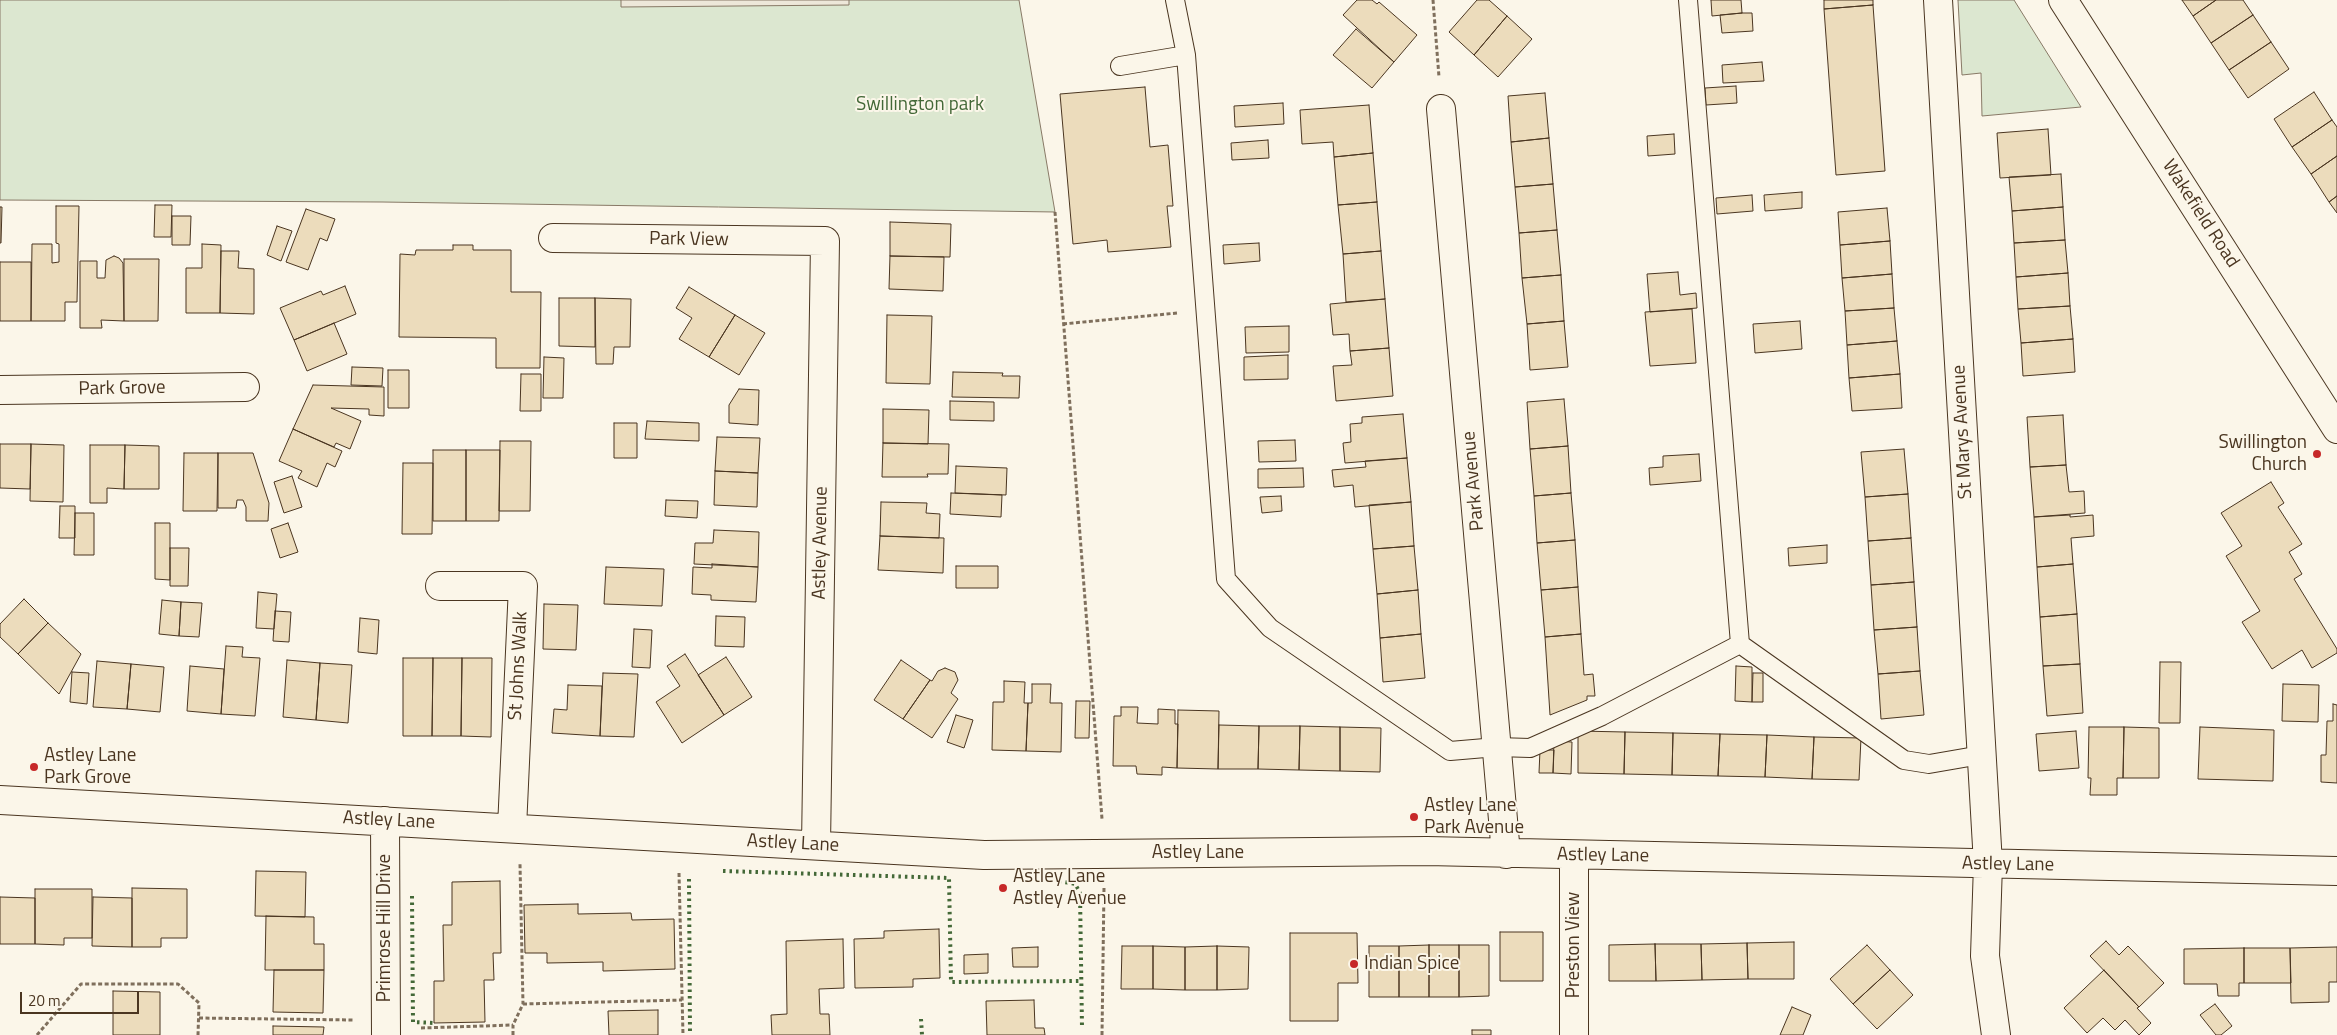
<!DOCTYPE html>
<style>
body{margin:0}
#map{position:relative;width:2337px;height:1035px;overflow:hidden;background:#fbf6e9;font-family:"Titillium Web",sans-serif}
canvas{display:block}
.scale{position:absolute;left:20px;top:992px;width:119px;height:22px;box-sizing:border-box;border:2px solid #4a3520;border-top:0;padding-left:6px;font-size:15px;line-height:18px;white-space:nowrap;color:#4a3520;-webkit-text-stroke:4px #fbf6e9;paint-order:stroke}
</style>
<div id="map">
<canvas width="2337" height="1035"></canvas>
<div class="scale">20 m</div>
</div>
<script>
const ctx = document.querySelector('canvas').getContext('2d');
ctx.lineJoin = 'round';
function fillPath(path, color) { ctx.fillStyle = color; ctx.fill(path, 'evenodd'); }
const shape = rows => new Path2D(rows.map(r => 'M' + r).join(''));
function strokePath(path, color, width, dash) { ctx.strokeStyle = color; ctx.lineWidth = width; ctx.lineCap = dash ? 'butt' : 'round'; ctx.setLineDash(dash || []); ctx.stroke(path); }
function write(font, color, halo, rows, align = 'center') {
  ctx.font = font + ' "Titillium Web",sans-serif'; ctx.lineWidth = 4; ctx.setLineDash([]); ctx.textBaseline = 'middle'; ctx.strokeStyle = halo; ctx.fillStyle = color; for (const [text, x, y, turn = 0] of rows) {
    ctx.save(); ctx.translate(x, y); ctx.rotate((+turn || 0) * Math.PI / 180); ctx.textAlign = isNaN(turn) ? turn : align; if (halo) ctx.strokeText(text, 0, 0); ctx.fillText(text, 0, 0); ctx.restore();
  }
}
const green = shape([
 [0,0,1019,0,1055,212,382,202,0,200,0,0],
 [1958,0,2014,0,2081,107,1982,116,1981,73,1962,75,1958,0]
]);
fillPath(green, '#dce7d0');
strokePath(green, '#887966', 1);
const parking = shape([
 [621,0,849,0,849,5,621,7,621,0]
]);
fillPath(parking, '#ede7d9');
strokePath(parking, '#887966', 1);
const building = shape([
 [1357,0,1372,0,1377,4,1379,2,1417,35,1394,62,1343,15,1357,0],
 [1477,0,1489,0,1507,16,1474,55,1449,32,1477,0],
 [1711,0,1741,0,1742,13,1712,16,1711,0],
 [1824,0,1873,0,1873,5,1824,9,1824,0],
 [2182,0,2216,0,2193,16,2182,0],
 [2216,0,2243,0,2253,15,2211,43,2193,16,2216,0],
 [1873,5,1885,171,1836,175,1824,9,1873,5],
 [1742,13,1752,13,1753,31,1722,33,1720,15,1742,13],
 [2253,15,2271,42,2229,70,2211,43,2253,15],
 [1507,16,1532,39,1498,77,1474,55,1507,16],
 [1356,29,1394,62,1372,88,1333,55,1356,29],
 [2271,42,2289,69,2248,98,2229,70,2271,42],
 [1762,62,1764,81,1723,83,1722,65,1762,62],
 [1736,86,1737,103,1706,105,1705,88,1736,86],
 [1145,87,1150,147,1168,145,1173,206,1167,206,1171,247,1108,252,1107,240,1073,244,1060,94,1145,87],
 [2314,92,2332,120,2292,147,2274,119,2314,92],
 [1545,93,1549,138,1511,142,1508,96,1545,93],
 [1283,103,1284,124,1235,127,1234,106,1283,103],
 [1369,105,1373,153,1334,157,1333,142,1302,144,1300,110,1369,105],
 [2332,120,2337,127,2337,156,2311,174,2292,147,2332,120],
 [2048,129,2051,175,2000,178,1997,133,2048,129],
 [1674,134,1675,154,1648,156,1647,136,1674,134],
 [1549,138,1553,184,1515,187,1511,142,1549,138],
 [1268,140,1269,158,1232,160,1231,143,1268,140],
 [1373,153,1377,202,1338,205,1334,157,1373,153],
 [2337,156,2337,196,2329,202,2311,174,2337,156],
 [2061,174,2063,207,2012,211,2009,177,2061,174],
 [1553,184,1557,230,1519,233,1515,187,1553,184],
 [1802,192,1802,208,1765,211,1764,195,1802,192],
 [1752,195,1753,211,1717,214,1716,198,1752,195],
 [2337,196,2337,213,2329,202,2337,196],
 [1377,202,1381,251,1343,254,1338,205,1377,202],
 [155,205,172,205,171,237,154,237,155,205],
 [56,206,79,206,77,302,65,302,65,321,31,321,32,244,52,244,52,263,59,262,59,244,56,243,56,206],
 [0,207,2,207,1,243,0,243,0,207],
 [2063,207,2065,240,2014,243,2012,211,2063,207],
 [1887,208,1890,241,1840,245,1838,212,1887,208],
 [306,209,335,219,327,241,320,238,308,270,286,262,306,209],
 [172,216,191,216,190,245,172,245,172,216],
 [890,222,951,224,950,257,890,256,890,222],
 [277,226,292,231,281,261,267,255,277,226],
 [1557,230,1561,275,1522,278,1519,233,1557,230],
 [2065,240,2068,273,2016,277,2014,243,2065,240],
 [1890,241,1892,274,1842,278,1840,245,1890,241],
 [1259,243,1260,261,1224,264,1223,245,1259,243],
 [202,244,221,245,220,313,186,313,186,268,202,268,202,244],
 [453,245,473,245,473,250,511,250,511,292,541,292,540,368,496,368,496,338,399,337,400,254,415,255,416,250,453,250,453,245],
 [221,251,239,251,238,268,254,269,254,314,220,313,221,251],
 [1381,251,1385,299,1346,302,1343,254,1381,251],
 [114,256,119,258,123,263,124,321,101,320,102,328,80,328,80,261,97,261,97,278,105,278,106,260,114,256],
 [890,256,944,257,943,291,889,289,890,256],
 [124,259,159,259,158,321,124,321,124,259],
 [0,262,31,262,31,321,0,321,0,262],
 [1678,272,1680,295,1696,293,1697,308,1650,312,1647,274,1678,272],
 [2068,273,2070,306,2018,309,2016,277,2068,273],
 [1892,274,1894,308,1845,311,1842,278,1892,274],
 [1561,275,1564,321,1527,324,1522,278,1561,275],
 [345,286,356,314,294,340,280,308,321,291,323,295,345,286],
 [689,287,735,315,709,357,679,339,692,318,676,308,689,287],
 [559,298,595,298,595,347,559,346,559,298],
 [595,298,631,299,630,347,614,347,613,364,596,364,595,298],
 [1385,299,1389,348,1350,351,1349,334,1333,335,1330,304,1385,299],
 [2070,306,2073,339,2021,343,2018,309,2070,306],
 [1894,308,1897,341,1847,345,1845,311,1894,308],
 [1692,309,1696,363,1650,366,1645,312,1692,309],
 [735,315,765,333,739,375,709,357,735,315],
 [887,315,932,316,930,384,886,383,887,315],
 [1564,321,1568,367,1530,370,1527,324,1564,321],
 [1800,321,1802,349,1755,353,1753,324,1800,321],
 [334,323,347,354,307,371,294,340,334,323],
 [1289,326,1289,352,1246,353,1245,327,1289,326],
 [2073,339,2075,372,2023,376,2021,343,2073,339],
 [1897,341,1900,374,1849,378,1847,345,1897,341],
 [1389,348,1393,396,1336,401,1333,366,1352,365,1350,351,1389,348],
 [1288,355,1288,379,1244,380,1244,357,1288,355],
 [544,357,564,358,563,398,543,398,544,357],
 [352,367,383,368,382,386,351,385,352,367],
 [388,370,409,370,409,408,388,408,388,370],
 [953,372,1003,373,1002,376,1020,376,1019,398,952,397,953,372],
 [521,374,541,374,541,411,520,411,521,374],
 [1900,374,1902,408,1852,411,1849,378,1900,374],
 [313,385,384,387,384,416,369,415,369,409,331,408,361,421,350,449,336,443,334,447,293,429,313,385],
 [739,389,759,390,758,425,729,423,729,405,739,389],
 [1564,399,1568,446,1530,449,1527,402,1564,399],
 [950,401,994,402,994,421,950,420,950,401],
 [883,409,929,410,928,444,883,443,883,409],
 [1403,414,1407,458,1345,463,1343,443,1351,442,1350,424,1362,423,1362,417,1403,414],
 [2063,415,2066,465,2030,467,2027,417,2063,415],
 [647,421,699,423,699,441,645,439,647,421],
 [614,423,637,423,637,458,614,458,614,423],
 [293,429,342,451,335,467,327,463,317,487,298,478,302,471,279,461,293,429],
 [717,437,760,438,758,473,715,471,717,437],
 [1295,440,1296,461,1259,462,1258,441,1295,440],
 [500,441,531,441,530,511,499,511,500,441],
 [883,443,949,444,948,474,927,474,928,477,882,477,883,443],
 [0,444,31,444,30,489,0,488,0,444],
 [31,444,64,445,63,502,30,501,31,444],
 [90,445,125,445,124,489,107,488,107,503,90,503,90,445],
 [125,445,159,446,159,489,124,489,125,445],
 [1568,446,1571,493,1534,496,1530,449,1568,446],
 [1904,449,1908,494,1865,497,1861,452,1904,449],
 [433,450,466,450,466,521,433,521,433,450],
 [466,450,500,450,499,521,466,521,466,450],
 [184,453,218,453,217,511,183,511,184,453],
 [218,453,253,453,269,503,268,521,246,521,246,507,243,500,237,500,236,508,218,508,218,453],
 [1699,454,1701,481,1650,485,1649,468,1663,467,1663,456,1699,454],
 [1407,458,1411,502,1355,507,1353,485,1334,487,1332,470,1366,467,1365,461,1407,458],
 [403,463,433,463,432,534,402,534,403,463],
 [2066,465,2069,492,2084,491,2085,513,2034,517,2030,467,2066,465],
 [956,466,1007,468,1006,495,955,493,956,466],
 [1303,468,1304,487,1258,488,1258,469,1303,468],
 [715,471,758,473,757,507,714,505,715,471],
 [292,476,302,507,284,513,274,482,292,476],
 [2271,482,2284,503,2278,507,2302,544,2289,552,2302,574,2294,579,2337,649,2337,653,2312,668,2302,650,2272,669,2242,622,2260,611,2226,556,2242,546,2221,513,2271,482],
 [951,493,1002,495,1001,517,950,514,951,493],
 [1571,493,1575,540,1537,543,1534,496,1571,493],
 [1908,494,1911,538,1868,541,1865,497,1908,494],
 [1281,496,1282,511,1262,513,1260,497,1281,496],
 [666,500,698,501,697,518,665,516,666,500],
 [881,502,927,503,926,513,940,514,939,538,880,536,881,502],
 [1411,502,1414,546,1373,549,1369,505,1411,502],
 [60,506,75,506,75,538,59,538,60,506],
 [75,513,94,513,94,555,74,555,75,513],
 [2070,515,2070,517,2093,515,2094,536,2071,538,2073,564,2037,567,2034,517,2070,515],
 [155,523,170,523,170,580,155,579,155,523],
 [288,523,298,552,280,558,271,529,288,523],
 [714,530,759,532,758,567,694,564,695,543,713,543,714,530],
 [880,536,944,538,943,573,878,570,880,536],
 [1911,538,1914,582,1871,585,1868,541,1911,538],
 [1575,540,1578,587,1541,590,1537,543,1575,540],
 [1827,545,1827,563,1789,566,1788,548,1827,545],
 [1414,546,1418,590,1377,594,1373,549,1414,546],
 [170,548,189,548,188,586,170,586,170,548],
 [712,564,758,567,756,602,711,600,711,595,692,594,693,567,712,568,712,564],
 [2073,564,2077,614,2040,617,2037,567,2073,564],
 [956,566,998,566,998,588,956,588,956,566],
 [606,567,664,569,662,606,604,604,606,567],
 [1914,582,1917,627,1874,630,1871,585,1914,582],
 [1578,587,1581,634,1545,637,1541,590,1578,587],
 [1418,590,1421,634,1380,638,1377,594,1418,590],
 [258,592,277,594,274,629,256,628,258,592],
 [24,599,48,623,18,654,0,637,0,624,24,599],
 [162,600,181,602,179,636,159,634,162,600],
 [181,602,202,603,199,637,179,636,181,602],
 [544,604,578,605,576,650,543,649,544,604],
 [275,611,291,612,289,642,273,641,275,611],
 [2077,614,2080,664,2043,666,2040,617,2077,614],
 [716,616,745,617,744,647,715,646,716,616],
 [360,618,379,620,377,654,358,652,360,618],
 [48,623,81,654,59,694,18,654,48,623],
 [1917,627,1920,671,1878,674,1874,630,1917,627],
 [634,629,652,630,650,668,632,667,634,629],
 [1421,634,1425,678,1383,682,1380,638,1421,634],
 [1581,634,1584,675,1593,674,1595,696,1587,696,1587,700,1550,715,1545,637,1581,634],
 [226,646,243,647,242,657,260,658,255,716,221,714,226,646],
 [685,654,724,715,682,743,656,702,680,686,667,666,685,654],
 [726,657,752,697,724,715,698,675,726,657],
 [403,658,433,658,432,736,403,736,403,658],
 [433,658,462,658,461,736,432,736,433,658],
 [462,658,492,658,491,737,461,736,462,658],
 [287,660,320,663,316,720,283,717,287,660],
 [901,660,930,680,903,719,874,700,901,660],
 [97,661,131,664,127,709,93,707,97,661],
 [2160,662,2181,662,2180,723,2159,723,2160,662],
 [320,663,352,665,348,723,316,720,320,663],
 [131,664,164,667,160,712,127,709,131,664],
 [2080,664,2083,713,2047,716,2043,666,2080,664],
 [190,666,224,669,221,714,187,711,190,666],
 [1736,666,1752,667,1752,702,1735,701,1736,666],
 [945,668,955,672,958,680,951,693,958,699,932,738,903,719,930,680,932,681,938,671,945,668],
 [1920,671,1924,715,1881,719,1878,674,1920,671],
 [72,672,89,673,87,704,70,702,72,672],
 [603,673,638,674,634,737,600,736,603,673],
 [1753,673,1763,673,1763,702,1752,702,1753,673],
 [1004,681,1025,682,1024,703,1028,703,1026,751,992,750,993,702,1004,702,1004,681],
 [1032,684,1051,684,1050,703,1062,703,1061,752,1026,751,1028,703,1032,703,1032,684],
 [2283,684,2319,685,2318,722,2282,721,2283,684],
 [568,685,602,686,600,736,552,733,554,709,567,710,568,685],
 [1076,701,1090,701,1089,738,1075,738,1076,701],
 [2333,704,2337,705,2337,783,2321,782,2321,755,2326,755,2327,721,2333,721,2333,704],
 [1121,707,1138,707,1137,723,1158,724,1158,709,1175,710,1175,724,1178,724,1177,768,1162,767,1162,775,1137,774,1136,766,1113,766,1114,716,1121,716,1121,707],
 [1178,710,1219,711,1218,769,1177,768,1178,710],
 [956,715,973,720,964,748,947,742,956,715],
 [1219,725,1259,726,1258,769,1218,769,1219,725],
 [1259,726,1300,726,1299,770,1258,769,1259,726],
 [1300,726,1340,727,1340,771,1299,770,1300,726],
 [1340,727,1381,728,1380,772,1340,771,1340,727],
 [2089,727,2124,727,2123,778,2117,778,2117,795,2090,795,2091,778,2088,778,2089,727],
 [2124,727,2159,728,2159,778,2123,778,2124,727],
 [2200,727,2274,730,2273,781,2198,779,2200,727],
 [1578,731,1625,732,1624,774,1578,773,1578,731],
 [2076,731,2079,768,2039,771,2036,734,2076,731],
 [1625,732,1673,733,1672,775,1624,774,1625,732],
 [1673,733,1720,734,1718,776,1672,775,1673,733],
 [1720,734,1767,735,1765,777,1718,776,1720,734],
 [1767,735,1814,737,1812,779,1765,777,1767,735],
 [1814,737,1861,738,1859,780,1812,779,1814,737],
 [1554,741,1572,742,1571,774,1553,773,1554,741],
 [1540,750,1554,750,1553,773,1539,773,1540,750],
 [256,871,306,872,305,917,255,916,256,871],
 [500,881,501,953,493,953,494,980,484,980,485,1022,434,1023,434,981,444,981,443,925,452,925,452,882,500,881],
 [132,888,187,889,187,938,161,938,161,947,132,947,132,888],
 [35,889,92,889,92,938,64,938,64,945,35,944,35,889],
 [0,897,35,898,35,944,0,944,0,897],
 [93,897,132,898,132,947,92,946,93,897],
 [578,904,578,914,631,913,632,920,674,919,675,969,603,971,603,962,547,963,547,953,525,953,524,905,578,904],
 [266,916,314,917,314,944,324,944,324,970,265,970,266,916],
 [939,929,940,978,913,979,913,987,855,988,854,939,884,938,884,931,939,929],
 [1500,932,1543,932,1543,981,1500,981,1500,932],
 [1290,933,1357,933,1358,983,1338,983,1338,1021,1290,1021,1290,933],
 [843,939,844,988,819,989,820,1014,829,1014,830,1035,772,1035,771,1015,787,1014,786,941,843,939],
 [2106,941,2119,955,2128,946,2164,983,2139,1007,2090,956,2106,941],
 [1794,942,1794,979,1748,979,1747,943,1794,942],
 [1747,943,1748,979,1702,980,1701,944,1747,943],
 [1655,944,1656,981,1609,981,1609,945,1655,944],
 [1655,944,1701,944,1702,980,1656,981,1655,944],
 [1429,945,1429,997,1399,997,1399,946,1429,945],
 [1429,945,1459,945,1459,997,1429,997,1429,945],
 [1459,945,1489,945,1489,996,1459,997,1459,945],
 [1867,945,1890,970,1853,1004,1830,979,1867,945],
 [1122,946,1153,946,1153,989,1121,989,1122,946],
 [1153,946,1185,947,1185,990,1153,989,1153,946],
 [1217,946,1217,990,1185,990,1185,947,1217,946],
 [1217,946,1249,947,1248,989,1217,990,1217,946],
 [1369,946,1399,946,1399,997,1369,997,1369,946],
 [1038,947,1038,967,1013,967,1012,948,1038,947],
 [2337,947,2337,982,2329,982,2329,1002,2291,1003,2290,948,2337,947],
 [2244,948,2290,948,2291,983,2244,983,2244,948],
 [2244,948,2244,983,2239,983,2239,996,2218,996,2217,984,2184,984,2184,949,2244,948],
 [988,954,988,973,964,974,964,955,988,954],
 [274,970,324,970,323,1013,273,1012,274,970],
 [1890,970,1913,995,1877,1029,1853,1004,1890,970],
 [2104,970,2139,1007,2137,1008,2151,1023,2139,1035,2125,1020,2115,1030,2103,1018,2087,1033,2064,1008,2104,970],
 [113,991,160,992,160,1035,113,1035,113,991],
 [1034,1000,1035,1028,1044,1028,1045,1035,987,1035,986,1001,1034,1000],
 [2215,1004,2232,1026,2221,1035,2216,1035,2200,1015,2215,1004],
 [1792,1007,1811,1015,1803,1035,1780,1035,1792,1007],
 [658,1010,658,1035,609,1035,608,1011,658,1010],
 [273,1026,324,1027,323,1035,273,1035,273,1026],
 [1472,1030,1491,1030,1491,1035,1472,1035,1472,1030]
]);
fillPath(building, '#ecdcbc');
strokePath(building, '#4a3520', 1);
const lane = shape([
 [1175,0,1186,55,1226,579,1270,628,1450,751,1497,747,1530,748,1602,716,1740,644],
 [1688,0,1740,644,1904,760,1929,764,1981,755],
 [1120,66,1186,55]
]);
const street = shape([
 [1938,0,1988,864,1985,956,1996,1035],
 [1441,109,1506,854],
 [553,238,825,241,816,845],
 [0,390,245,387],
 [440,586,523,586,512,828],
 [0,800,984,855,1427,851,2337,871],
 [385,821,386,1035],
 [1574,855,1574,1035]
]);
const primary = shape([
 [2063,0,2337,429]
]);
strokePath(lane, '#4a3520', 20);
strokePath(street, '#4a3520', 30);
strokePath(primary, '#4a3520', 30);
strokePath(shape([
 [1433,0,1439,77],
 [1055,212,1102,819],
 [1063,324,1177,313],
 [679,873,683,1035],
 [523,1004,682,1000],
 [199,1018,353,1020],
 [421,1028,513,1025],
 [37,1035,81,984,178,984,199,1003,198,1035],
 [513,1035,513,1025,523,1004,520,864],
 [1102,1035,1104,888]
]), '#7f6f5c', 3, [4, 2.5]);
strokePath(lane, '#fbf6e9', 18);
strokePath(street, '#fbf6e9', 28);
strokePath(primary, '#fbf6e9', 28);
strokePath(shape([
 [723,871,949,878,951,982,1081,981],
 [689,879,690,1035],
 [1059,881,1075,884,1080,893,1082,1027],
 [412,896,413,1022,434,1023],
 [921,1019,922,1035]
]), '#436837', 4, [2.5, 4]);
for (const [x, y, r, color] of [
 [2317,454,5,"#c62828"],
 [34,767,5,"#c62828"],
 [1414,817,5,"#c62828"],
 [1003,888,5,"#c62828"],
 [1354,964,5,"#c62828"]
]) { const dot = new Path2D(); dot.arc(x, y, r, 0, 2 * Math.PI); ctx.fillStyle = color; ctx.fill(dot); strokePath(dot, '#fbf6e9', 2); }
write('19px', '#436837', '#fbf6e9', [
 ["Swillington park",920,105]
]);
write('19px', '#4a3520', '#fbf6e9', [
 ["Wakefield Road",2200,214,57],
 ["Park View",689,240,1],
 ["Park Grove",122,389,-1],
 ["St Marys Avenue",1963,432,-93],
 ["Park Avenue",1474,481,-95],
 ["Astley Avenue",821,543,-89],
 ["St Johns Walk",519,666,-87],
 ["Astley Lane",389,821,3],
 ["Astley Lane",793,844,3],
 ["Astley Lane",1198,853],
 ["Astley Lane",1603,856,1],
 ["Astley Lane",2008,865,1],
 ["Primrose Hill Drive",385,928,-90],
 ["Preston View",1574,945,-90]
]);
write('19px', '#4a3520', '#fbf6e9', [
 ["Swillington",2307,443,"right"],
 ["Church",2307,465,"right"],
 ["Astley Lane",44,756],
 ["Park Grove",44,778],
 ["Astley Lane",1424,806],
 ["Park Avenue",1424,828],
 ["Astley Lane",1013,877],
 ["Astley Avenue",1013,899],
 ["Indian Spice",1364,964]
], 'left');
</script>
